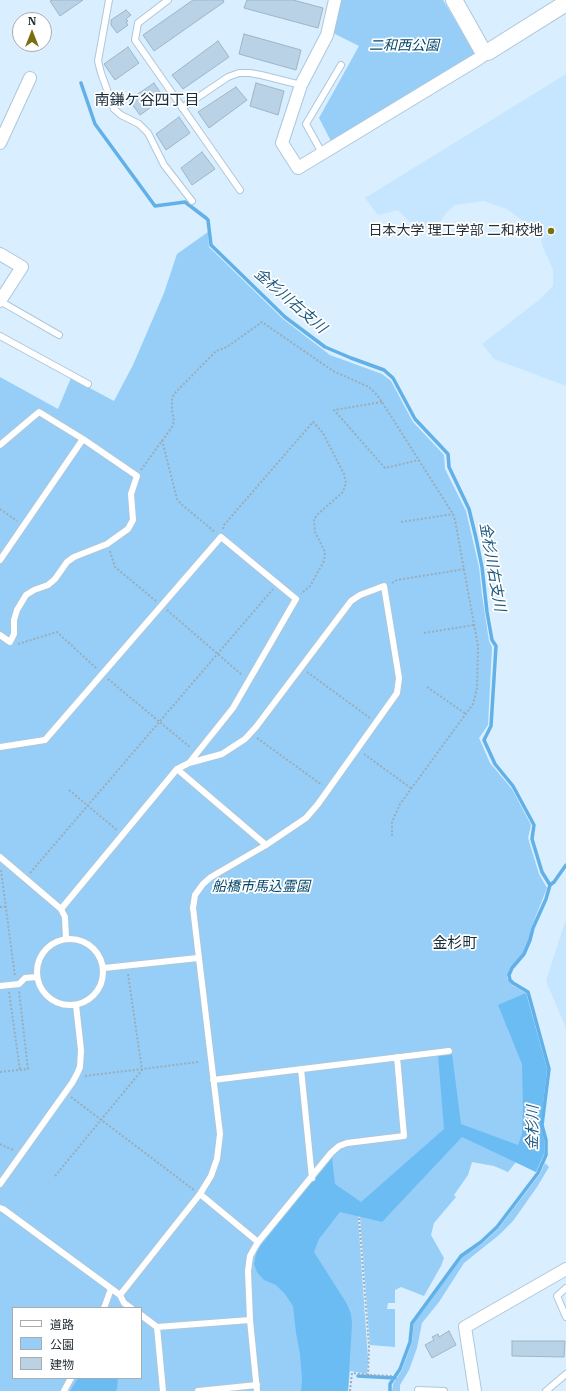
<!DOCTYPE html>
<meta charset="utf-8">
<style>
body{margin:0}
#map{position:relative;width:566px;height:1391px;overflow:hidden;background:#d9eefe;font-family:"IBM Plex Serif","Noto Sans JP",serif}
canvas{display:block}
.legend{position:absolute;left:12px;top:1307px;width:130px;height:72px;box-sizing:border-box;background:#fff;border:1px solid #a8acaf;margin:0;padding:5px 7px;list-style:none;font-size:12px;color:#263037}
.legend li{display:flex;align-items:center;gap:8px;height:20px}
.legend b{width:20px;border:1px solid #a8acaf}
.north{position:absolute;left:12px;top:12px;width:40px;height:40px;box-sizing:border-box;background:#fff;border:1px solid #a8acaf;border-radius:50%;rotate:0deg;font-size:11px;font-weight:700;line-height:16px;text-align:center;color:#263037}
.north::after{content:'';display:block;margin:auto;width:14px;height:18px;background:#7a6f0e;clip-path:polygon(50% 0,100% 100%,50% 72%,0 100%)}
</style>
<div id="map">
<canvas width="566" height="1391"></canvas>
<ul class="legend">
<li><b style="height:5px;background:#fff"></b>道路</li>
<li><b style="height:11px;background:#96cef7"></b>公園</li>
<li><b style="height:11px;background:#b9d2e5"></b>建物</li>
</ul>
<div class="north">N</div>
</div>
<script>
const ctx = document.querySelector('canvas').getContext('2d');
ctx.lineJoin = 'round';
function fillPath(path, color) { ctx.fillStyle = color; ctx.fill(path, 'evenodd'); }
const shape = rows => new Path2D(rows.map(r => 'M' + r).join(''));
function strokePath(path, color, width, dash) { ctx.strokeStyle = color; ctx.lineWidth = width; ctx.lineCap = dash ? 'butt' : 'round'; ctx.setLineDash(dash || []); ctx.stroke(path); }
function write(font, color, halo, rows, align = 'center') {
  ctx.font = font + ' "IBM Plex Serif","Noto Sans JP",serif'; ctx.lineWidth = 3.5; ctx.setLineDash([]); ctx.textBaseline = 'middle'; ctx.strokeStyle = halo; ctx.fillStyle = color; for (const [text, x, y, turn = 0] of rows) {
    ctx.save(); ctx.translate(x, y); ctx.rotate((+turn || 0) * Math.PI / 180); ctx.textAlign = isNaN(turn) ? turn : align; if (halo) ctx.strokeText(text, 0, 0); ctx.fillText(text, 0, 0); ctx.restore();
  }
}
fillPath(shape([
 [566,74,566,386,494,359,482,344,539,300,553,286,553,270,543,247,539,233,507,209,484,201,455,205,446,213,439,224,426,229,409,221,398,210,378,215,365,198],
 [566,921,566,1028,546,981,565,922]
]), '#c5e6fe');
fillPath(shape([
 [339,0,443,0,477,56,332,143,319,118,359,46,331,32],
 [208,232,209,247,283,319,330,355,382,374,391,381,413,422,444,455,445,469,466,511,479,567,482,595,489,641,492,647,488,725,479,738,490,763,512,789,531,825,528,838,539,874,547,888,531,928,530,937,523,953,511,967,507,978,512,985,526,993,547,1069,541,1121,544,1140,544,1154,536,1172,516,1162,508,1172,494,1166,472,1162,468,1175,454,1195,456,1197,434,1223,431,1235,444,1258,441,1266,424,1296,401,1287,395,1290,395,1303,388,1303,387,1309,395,1309,395,1347,370,1345,360,1217,358,1217,368,1359,367,1374,350,1371,348,1391,0,1391,0,377,58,409,71,378,114,401,133,365,164,293,177,254],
 [13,1308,141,1308,141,1378,13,1378],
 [545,1163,549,1167,537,1187,513,1221,499,1235,464,1263,439,1302,422,1323,417,1348,409,1370,400,1385,400,1391,392,1391,393,1384,402,1370,412,1342,414,1322,462,1257,482,1244,498,1229,540,1174]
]), '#96cef7');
fillPath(shape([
 [526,993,547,1069,541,1121,544,1140,544,1154,536,1172,462,1137,382,1222,340,1212,319,1239,314,1252,347,1304,351,1314,352,1324,348,1391,301,1391,302,1379,300,1354,296,1333,293,1306,285,1294,276,1285,264,1280,257,1272,254,1264,257,1250,332,1157,335,1184,361,1202,444,1129,438,1055,451,1053,452,1054,461,1124,518,1145,522,1134,523,1108,522,1064,498,1005],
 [78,1378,118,1378,117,1388,116,1391,70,1391]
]), '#6cbcf4');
strokePath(shape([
 [81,83,95,124,155,206,185,202,206,218,208,220,211,245,285,317,325,347,351,358,384,370,393,378,415,419,448,454,449,467,469,509,476,538,482,567,487,612,492,640,496,646,491,726,484,740,495,764,513,786,534,825,532,839,542,872,550,885],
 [358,1376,395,1378],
 [390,1391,390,1384,400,1369,410,1342,412,1323,461,1256,481,1242,497,1227,538,1173,546,1155,546,1140,542,1125,549,1069,528,992,513,983,510,980,509,975,512,968,524,954,530,940,533,928,546,899,550,885,554,882,566,865]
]), '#61b1e8', 3.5);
const building = shape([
 [52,0,83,0,60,16,50,1,52,0],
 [193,0,223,0,224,2,154,51,143,35,193,0],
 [247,0,293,0,323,8,318,28,244,8,247,0],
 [126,10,131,15,126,19,128,21,126,22,128,25,117,33,111,25,111,20,126,10],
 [244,34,301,50,296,70,239,54,244,34],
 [218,41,229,57,183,89,172,75,218,41],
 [128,47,139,63,115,80,104,64,128,47],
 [154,83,164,98,140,115,129,100,154,83],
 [256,83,284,91,278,115,250,106,256,83],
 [236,87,247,100,209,128,198,112,236,87],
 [179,117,190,133,166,150,156,134,179,117],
 [202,152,215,169,192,185,181,168,202,152],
 [449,1331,456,1345,432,1358,425,1345,434,1340,432,1337,438,1334,439,1337,449,1331],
 [512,1341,565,1341,564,1357,512,1356,512,1341]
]);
fillPath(building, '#b9d2e5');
strokePath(building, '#9db5c8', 1);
const lane = shape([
 [109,0,98,61,101,73,114,109,121,115,139,124,148,133,164,165,192,201],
 [168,0,138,23,135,40,240,190],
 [182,108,228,77,239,73,250,73,261,75,301,85],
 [322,153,306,124,341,65],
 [0,301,59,335],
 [0,336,88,384],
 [0,445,39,412,83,439,137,476,131,494,133,520,128,529,107,544,74,557,67,562,55,579,48,585,34,590,26,595,17,610,14,620,14,634,10,642,0,635],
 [0,560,83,439],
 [0,747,45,740,221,537,296,599,233,708,189,763],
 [177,769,266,845],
 [0,857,61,909,65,917,66,939],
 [61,909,177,769,189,763,222,754,245,739,256,727,351,601,360,595,384,586,399,678,397,693,318,804,306,818,266,845,211,877,203,884,195,895,193,908,220,1134,217,1159,211,1176,200,1194,120,1295],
 '37 972a33 33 0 1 1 66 0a33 33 0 1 1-66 0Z',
 [104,968,198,958],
 [0,986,19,984,25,978,37,977],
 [301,1069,312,1178],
 [213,1080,449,1051],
 [0,1184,72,1083,77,1074,80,1067,81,1050,76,1005],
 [200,1194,258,1242,250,1256,248,1271,250,1320,257,1391],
 [0,1208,3,1209,120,1295,124,1303,131,1308],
 [258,1242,331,1153,339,1146,347,1143,404,1136,397,1057],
 [566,1288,557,1296,566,1317],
 [104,1308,111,1289],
 [141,1315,157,1327,163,1391],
 [157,1327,250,1320],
 [418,1390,444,1391],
 [64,1391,71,1378],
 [198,1391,257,1385],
 [546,1391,566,1374]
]);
const street = shape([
 [335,0,327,35,301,85,282,143,298,168,478,59,488,52],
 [0,143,30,78],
 [0,254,22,267,0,301],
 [475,1391,465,1327,566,1269]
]);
const secondary = shape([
 [454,0,481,48,486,52,488,52,566,3]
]);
strokePath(lane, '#aec7da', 8);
strokePath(street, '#aec7da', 14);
strokePath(secondary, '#aec7da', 18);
strokePath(shape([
 [382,402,334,410,385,468,419,460],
 [162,440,177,499,181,504,215,532],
 [141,470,172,427,174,421,172,411,172,400,174,394,216,351,227,347,262,322,333,371,369,387,377,395,382,402,453,514,455,520,478,646,477,688,473,704,400,804,392,822,392,836],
 [0,509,17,521],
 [401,522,453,514],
 [223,529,224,525,313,422,323,433,344,474,346,483,343,492,318,514,314,519,315,532,325,552,324,561,310,586,301,594],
 [110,551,115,567,156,601],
 [392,583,397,580,465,569],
 [167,610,242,675],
 [424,633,474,625],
 [18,644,57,632,96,668],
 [307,672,370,718],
 [108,679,191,748],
 [427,687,466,714],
 [257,738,322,785],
 [364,754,412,789],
 [69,790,117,830],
 [1,870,15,977],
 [30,873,273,589],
 [0,907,6,907],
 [9,992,20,1070],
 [0,1072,28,1069,19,991],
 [85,1076,199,1062],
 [71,1097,194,1190],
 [0,1144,13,1150],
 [55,1176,142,1070,128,974],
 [359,1218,369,1346,368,1375],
 [350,1391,352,1373,370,1375,392,1376]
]), '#9aacb8', 2, [2, 2]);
strokePath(lane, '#fff', 6);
strokePath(street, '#fff', 12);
strokePath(secondary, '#fff', 16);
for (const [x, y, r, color] of [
 [551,231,4,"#7a6f0e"]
]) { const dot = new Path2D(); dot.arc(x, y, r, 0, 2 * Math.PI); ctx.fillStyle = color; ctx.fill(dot); strokePath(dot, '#fff', 1.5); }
write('italic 14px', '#03466a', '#fff', [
 ["二和西公園",404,46],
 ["船橋市馬込霊園",261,887]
]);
write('14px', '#263037', '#fff', [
 ["日本大学 理工学部 二和校地",543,231]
], 'right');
write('15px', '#182d3b', '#fff', [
 ["南鎌ケ谷四丁目",147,101],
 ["金杉町",455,944]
]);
write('italic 15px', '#1f5a7f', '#fff', [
 ["金杉川右支川",290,301,41],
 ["金杉川右支川",492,567,80],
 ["金杉川",533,1128,-89]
]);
</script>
